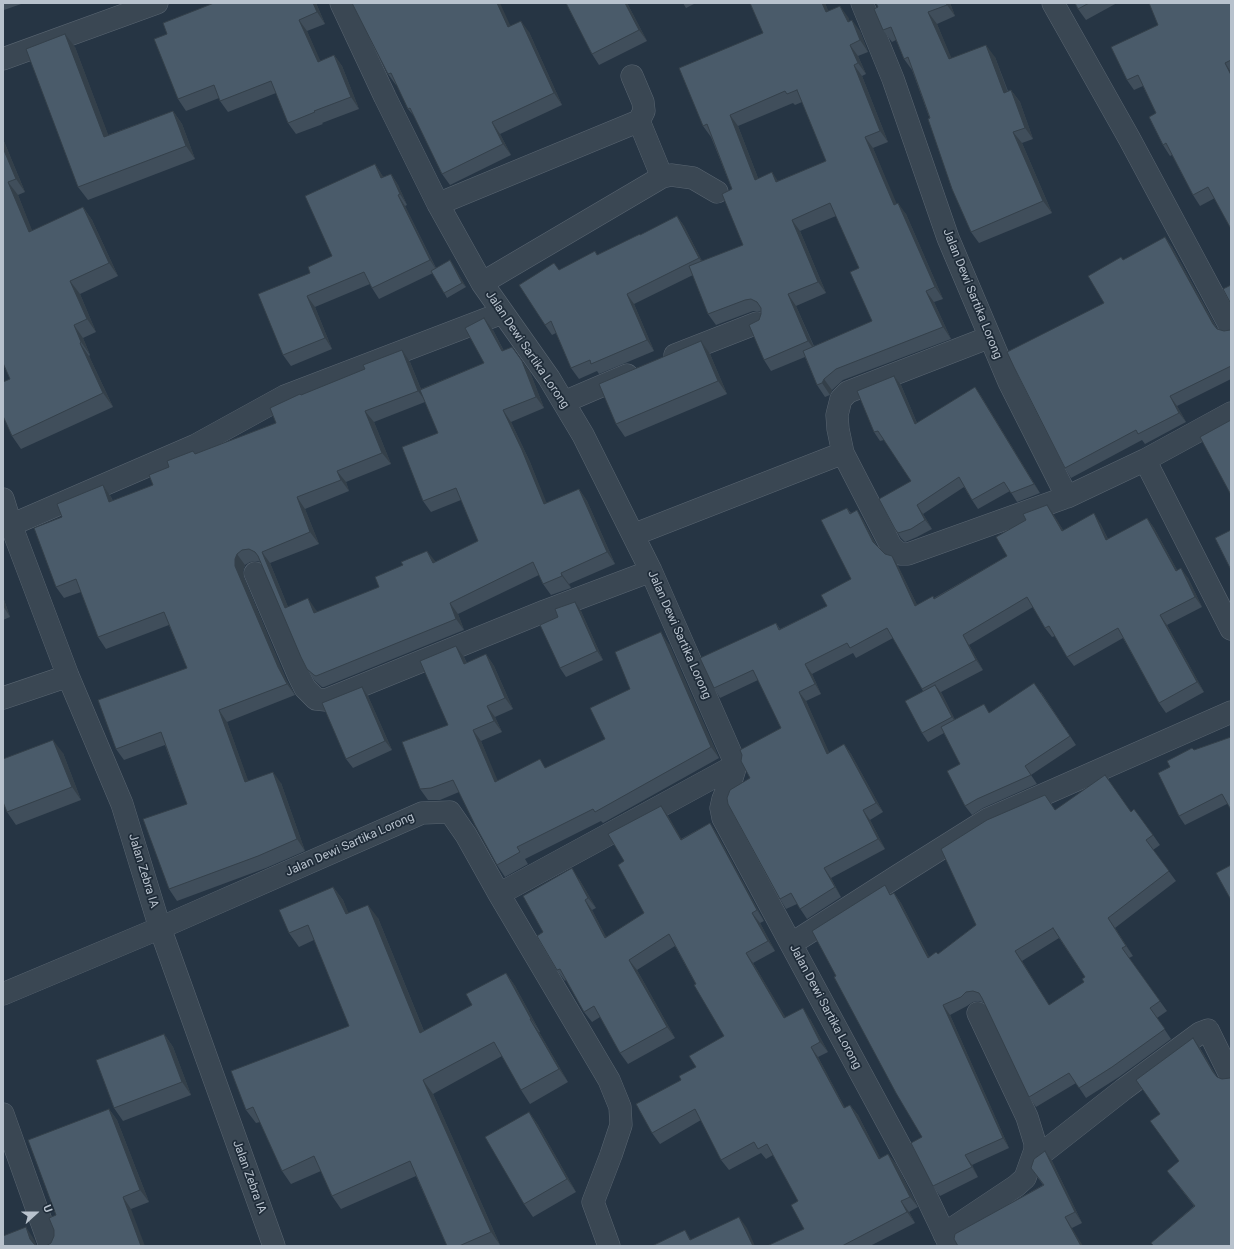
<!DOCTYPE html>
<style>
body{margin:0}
#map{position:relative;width:1234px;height:1249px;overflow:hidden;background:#263544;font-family:Roboto,sans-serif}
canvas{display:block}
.frame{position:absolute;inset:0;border:4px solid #b8c2cd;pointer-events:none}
.north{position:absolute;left:16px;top:1193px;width:40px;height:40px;-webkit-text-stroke:3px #1f2c39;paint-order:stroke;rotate:69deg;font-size:11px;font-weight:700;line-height:16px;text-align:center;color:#b8c2cd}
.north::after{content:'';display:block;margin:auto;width:14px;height:18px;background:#b8c2cd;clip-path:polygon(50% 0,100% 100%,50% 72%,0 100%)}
</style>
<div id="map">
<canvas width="1234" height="1249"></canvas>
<div class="frame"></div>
<div class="north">U</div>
</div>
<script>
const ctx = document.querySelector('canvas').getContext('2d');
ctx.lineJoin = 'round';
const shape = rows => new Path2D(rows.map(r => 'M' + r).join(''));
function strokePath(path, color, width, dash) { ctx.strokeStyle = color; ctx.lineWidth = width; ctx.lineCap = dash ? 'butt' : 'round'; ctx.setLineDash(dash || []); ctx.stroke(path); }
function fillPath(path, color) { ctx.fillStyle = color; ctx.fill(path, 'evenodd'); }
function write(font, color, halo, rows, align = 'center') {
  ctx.font = font + ' Roboto,sans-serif'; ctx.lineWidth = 3.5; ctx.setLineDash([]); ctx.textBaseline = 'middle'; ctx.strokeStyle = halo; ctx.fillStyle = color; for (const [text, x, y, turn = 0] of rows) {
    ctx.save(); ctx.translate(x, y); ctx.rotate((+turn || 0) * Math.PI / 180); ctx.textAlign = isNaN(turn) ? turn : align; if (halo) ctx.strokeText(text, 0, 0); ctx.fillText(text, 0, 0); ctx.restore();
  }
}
const street = shape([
 [341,3,385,97,438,204,482,283,549,378,583,435,651,571,736,765,732,778,723,799,721,808,723,818,921,1185,950,1246],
 [862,3,893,79,948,238,1009,382,1067,497],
 [1053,3,1129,138,1231,328],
 [3,59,157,3],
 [639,121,662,177],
 [438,204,639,121,644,111,643,102,632,76],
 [482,283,662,177,671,175,693,178,717,192],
 [675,355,757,323],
 [564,402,627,375],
 [843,453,891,546,900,554,908,554,1067,497,1145,460,1231,413],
 [1145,460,1231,629],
 [3,499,11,525,68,676,122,804,160,928,274,1246],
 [11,525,196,445,285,396,502,313],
 [633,535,843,453,838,429,837,415,841,399,848,392,990,337],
 [255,573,298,674,305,688,316,699,326,700,545,611,651,571],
 [3,698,68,676],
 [499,894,609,1080,620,1107,621,1125,611,1155,593,1202,609,1246],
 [791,944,899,875,988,819,1231,712],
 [3,994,160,928,422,813,450,812,466,835,499,894,736,765],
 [3,1114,50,1246],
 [1031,1162,1124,1089,1200,1033,1208,1030,1231,1077],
 [944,1234,1016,1186,1025,1178,1035,1150,1035,1143,1027,1117,978,1013]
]);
strokePath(street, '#596571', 23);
strokePath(street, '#3a4753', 22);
fillPath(shape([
 [3,3,24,3,4,10,3,8],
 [316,3,325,24,307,31,320,61,334,55,342,66,359,109,322,123,323,124,296,134,288,123,276,93,228,112,220,101,219,98,186,111,178,99],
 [566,3,627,3,647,41,599,65,592,54],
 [683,3,696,3,686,8],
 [750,3,825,3,828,11,848,17,849,21,860,31,868,52,858,56,866,74,862,76,888,142,873,148,896,204,906,214,943,299,934,302,951,339,843,380,832,390,830,395,825,397,817,385,805,357,771,371,764,360,759,320,761,314,761,312,759,311,753,311,716,325,708,314,693,275,634,304,654,351,599,374,597,371,579,379,571,368,556,333,552,335,545,325,559,270,597,255,640,235,677,216,684,226,702,261,743,245,732,189,711,137,703,126,763,33],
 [802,102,826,161,778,181,758,178,738,126,793,103,795,105],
 [836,216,859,268,872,321,814,346,796,306,826,293,800,231],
 [950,3,955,16,937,24,951,58,995,57,1008,91,1011,90,1020,102,1033,139,1022,143,1052,213,979,243,971,232,912,70,904,59,896,40,892,42,883,30],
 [1075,3,1117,3,1086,20,1078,9],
 [1231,3,1231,229,1215,198,1200,206,1193,195,1172,155,1170,156,1163,145,1156,113,1143,86,1134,90,1127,80,1158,25],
 [511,26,529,32,562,105,500,134,511,155,450,185,442,174,414,116,408,109,397,85,396,85,388,74],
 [75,47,108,135,173,111,182,124,195,159,88,200,78,187],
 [3,139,25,192,18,195,32,231,83,207,92,220,118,276,80,294,96,332,83,338,90,355,89,356,113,407,21,449,12,436,10,379,3,363],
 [375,164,383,177,391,174,398,185,407,205,405,206,436,268,450,260,466,287,447,298,433,273,379,299,372,288,370,284,315,307,332,349,291,366,283,355,310,273,332,256],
 [1165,237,1172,247,1217,328,1224,331,1230,330,1231,329,1231,379,1177,406,1186,422,1145,444,1142,440,1071,478,1065,468,1104,303,1123,260],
 [493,330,504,351,530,372,544,408,511,422,530,462,546,503,579,489,587,501,615,564,569,584,571,588,551,595,543,584,539,575,458,614,464,630,324,687,322,687,315,681,307,669,261,562,257,561,250,562,245,565,243,571,244,578,286,679,295,695,227,722,248,781,281,783,305,851,266,868,177,901,169,889,187,804,165,745,124,760,116,749,187,668,169,625,106,649,98,637,81,592,64,598,56,587,62,517,103,485,111,497,113,501,153,485,169,467,193,451,195,454,276,423,301,395,410,362,421,389,484,363],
 [425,402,438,433,423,501,431,512,461,500,478,541,435,562,379,587,317,612,316,610,288,607,270,563,319,544,305,509,349,491,346,482,391,464,374,422],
 [710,354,727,394,625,437,616,424],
 [894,376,901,385,917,423,975,387,981,396,1040,493,1017,502,1010,491,978,509,972,500,964,487,923,514,932,529,917,537,905,542,901,538,895,529,911,481,884,440,880,441,874,432],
 [1047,505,1063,530,1100,523,1108,539,1147,518,1154,528,1177,570,1188,578,1202,607,1167,625,1204,692,1166,713,1159,703,1123,638,1074,666,1067,657,1055,636,1052,637,1045,628,1033,607,969,645,983,670,941,692,955,720,990,712,1041,692,1076,745,1031,775,1037,784,983,808,972,815,965,806,960,764,944,733,928,742,922,733,923,691,893,638,856,658,853,653,812,674,821,694,806,701,829,753,844,744,851,754,883,812,870,820,885,849,831,878,841,897,807,919,797,904,786,909,780,899,750,778,781,728,758,680,720,698,714,688,776,623,780,629,827,606,851,579,847,508,851,513,857,510,863,520,877,546,885,554,892,556,898,566,917,605,934,598,1007,556,1026,520],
 [3,597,10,617,3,620],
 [581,611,603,660,566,677,560,668,558,617],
 [669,644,719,758,603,823,601,821,525,859,528,864,505,877,497,865,459,792,440,800,428,800,420,789,448,725,456,646,464,657,467,663,486,654,494,666,513,709,495,717,502,732,481,741,497,781,546,768,605,739,630,689],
 [362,687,368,696,392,750,353,768,346,759],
 [1231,737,1227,804,1185,825,1179,816,1194,750],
 [63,753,81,800,16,825,7,812],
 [661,806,668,816,681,839,710,823,717,834,764,921,760,923,775,951,753,963,785,1017,810,1019,828,1052,818,1057,845,1108,850,1105,858,1115,880,1158,888,1154,896,1164,918,1207,909,1212,915,1223,870,1246,767,1246,804,1229,798,1201,773,1155,766,1159,761,1153,729,1170,721,1160,701,1120,660,1144,652,1133,681,1080,696,1067,724,1036,675,946,637,970,675,1038,628,1064,620,1053,600,1017,592,1022,584,1012,566,980,565,981,557,970,543,932,579,879,596,908,592,910,606,937,644,913,624,861],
 [1055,810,1131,812,1153,835,1160,845,1153,850,1176,881,1115,928,1133,956,1129,958,1167,1011,1157,1018,1171,1039,1119,1077,1086,1098,1076,1083,1036,1107,1029,1097,985,1003,979,1001,973,1002,967,1006,950,1015,1009,1148,972,1165,978,1177,940,1196,933,1186,922,1137,892,894,894,893,901,903,929,957,938,954,976,925],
 [1059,938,1085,977,1084,982,1049,1005,1022,961],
 [333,887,343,900,348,913,378,918,424,1031,472,1005,506,973,515,986,540,1032,539,1032,568,1082,530,1104,521,1090,502,1056,433,1094,500,1245,499,1246,447,1246,416,1176,341,1209,332,1196,321,1171,291,1184,282,1171,260,1122,256,1123,246,1110,349,1026,314,940,299,947,289,933],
 [164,1034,173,1047,191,1095,123,1121,114,1108],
 [1200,1048,1217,1077,1222,1079,1230,1078,1231,1246,1154,1246,1151,1243,1194,1206,1167,1171,1179,1162,1160,1114],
 [109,1109,117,1120,149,1202,131,1209,51,1243,54,1236,56,1215],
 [529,1112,538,1125,576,1192,533,1217,524,1204],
 [1045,1151,1052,1161,1082,1223,1072,1228,955,1234,1043,1185,1031,1168]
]), '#404e5b');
fillPath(shape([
 [313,3,316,3,325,24,317,12],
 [497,3,500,3,516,38,508,27],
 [625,3,627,3,647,41,639,30],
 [822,3,825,3,834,24,826,12],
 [946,3,950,3,955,16,947,5],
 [840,6,848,17,855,33,848,22],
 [928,12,937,24,957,71,949,59],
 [299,20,307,31,326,73,318,62],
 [852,20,860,31,868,52,860,40],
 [521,21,529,32,562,105,554,93],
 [65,34,75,47,114,150,104,137],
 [850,45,858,56,866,74,858,63],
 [986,45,995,57,1012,104,1004,93],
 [334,55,342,66,359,109,351,97],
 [1225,63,1231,72,1231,75],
 [854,65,862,76,888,142,880,131],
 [1011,90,1020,102,1033,139,1025,128],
 [173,111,182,124,195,159,186,146],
 [730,115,738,126,763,191,755,180],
 [492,122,500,134,511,155,503,144],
 [1013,132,1022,143,1052,213,1043,201],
 [865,137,873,148,902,216,894,205],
 [3,139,25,192,16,179,3,148],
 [375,164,382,175,389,189,381,178],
 [772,172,780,184,776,182],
 [391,174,398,185,407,205,400,194],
 [8,182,18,195,38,245,29,232],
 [398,195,405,206,437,271,430,260],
 [898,203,906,214,943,299,935,287],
 [83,207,92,220,118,276,109,263],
 [677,216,684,226,706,269,699,258],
 [792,220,800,231,826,293,818,282],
 [1165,237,1172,247,1220,334,1213,324],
 [450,260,453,264,466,287,462,283],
 [70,281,80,294,96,332,87,319],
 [926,291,934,302,951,339,943,327],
 [627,294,634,304,654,351,647,340],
 [788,294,796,306,816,352,808,341],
 [307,296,315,307,332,349,325,338],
 [484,318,493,330,510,363,502,351],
 [74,325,83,338,90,355,81,342],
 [701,341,710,354,727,394,718,381],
 [80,343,89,356,113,407,103,393],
 [402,350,410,362,426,402,418,391],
 [522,361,530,372,544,408,536,397],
 [894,376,901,385,921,433,915,424],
 [824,379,832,390,830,395,822,383],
 [975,387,981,396,1040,493,1034,484],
 [1170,396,1177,406,1186,422,1179,413],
 [503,410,511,422,530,462,552,516,544,504],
 [365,411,374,422,391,464,382,453],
 [337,471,346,482,349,491,341,480],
 [103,485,111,497,117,514,109,502],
 [579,489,587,501,615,564,607,552],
 [297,497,305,509,319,544,310,532],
 [917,505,923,514,932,529,925,520],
 [1047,505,1054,515,1069,540,1062,531],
 [857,510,863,520,880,552,873,542],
 [1094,513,1100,523,1113,550,1106,540],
 [1147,518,1154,528,1183,581,1176,571],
 [427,551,436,562,433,563],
 [262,552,270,563,293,619,285,608],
 [237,554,245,565,243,571,244,578,286,679,295,695,287,684,278,667,235,566,235,559],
 [892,556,898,566,922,615,915,606],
 [1181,568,1188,578,1202,607,1195,597],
 [561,573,569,584,571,588,562,576],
 [3,597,10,617,3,606],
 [308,598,316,610,322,625,314,613],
 [575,602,581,611,603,660,597,651],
 [450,603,458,614,464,630,456,619],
 [1160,615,1167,625,1204,692,1197,682],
 [661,632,669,644,719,758,711,747],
 [963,635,969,645,983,670,976,660],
 [456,646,464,657,472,676,464,664],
 [486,654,494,666,513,709,505,698],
 [805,664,812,674,821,694,815,684],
 [935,685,942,694,958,726,952,717],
 [362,687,368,696,392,750,385,741],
 [799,692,806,701,834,763,827,754],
 [487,706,495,717,502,732,494,721],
 [219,710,227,722,253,794,245,782],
 [473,730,481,741,503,793,495,782],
 [53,740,63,753,81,800,72,787],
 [844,744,851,754,883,812,876,803],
 [273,772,281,783,305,851,297,839],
 [661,806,668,816,688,850,681,840],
 [863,810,870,820,885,849,878,839],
 [710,823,717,834,764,921,757,910],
 [572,868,579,879,596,908,588,898],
 [824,868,831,878,841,897,835,887],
 [333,887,343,900,355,928,346,914],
 [894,893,901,903,935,968,928,958],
 [585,900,592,910,612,948,605,938],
 [368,905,378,918,430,1046,420,1033],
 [752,913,760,923,775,951,768,941],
 [1108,918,1115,928,1133,956,1126,946],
 [1015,951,1022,961,1055,1015,1049,1005],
 [746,953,753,963,792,1028,784,1018],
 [629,960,637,970,675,1038,667,1027],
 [506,973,515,986,540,1032,531,1019],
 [943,1005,950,1015,1009,1148,1003,1138],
 [803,1008,810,1019,828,1052,820,1042],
 [530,1019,539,1032,568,1082,559,1069],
 [164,1034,173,1047,191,1095,182,1082],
 [1193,1038,1200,1048,1220,1083,1213,1072],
 [811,1047,818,1057,851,1119,844,1108],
 [423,1080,433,1094,500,1245,491,1232],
 [850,1105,858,1115,886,1169,879,1159],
 [109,1109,117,1120,149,1202,140,1190],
 [529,1112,538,1125,576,1192,567,1179],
 [1045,1151,1052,1161,1082,1223,1075,1212],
 [888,1154,896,1164,918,1207,910,1197],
 [965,1155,972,1165,978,1177,972,1167],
 [123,1197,131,1209,145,1246,141,1246],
 [901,1201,909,1212,915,1223,907,1212],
 [739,1217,747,1228,755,1246,753,1246],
 [1065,1217,1072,1228,1083,1246,1081,1246],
 [26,1227,34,1239,37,1246,35,1246,30,1239],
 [685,1230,692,1241,690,1240]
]), '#34404a');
const building = shape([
 [214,3,313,3,317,12,299,20,318,62,334,55,351,97,314,111,315,112,288,123,271,81,220,101,214,85,178,99,154,39,167,34,163,23,214,3],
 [352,3,497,3,508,27,521,21,554,93,492,122,503,144,442,174,410,108,408,109,391,73,388,74,352,3],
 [566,3,625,3,639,30,592,54,566,3],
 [750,3,822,3,826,12,840,6,848,22,852,20,860,40,850,45,858,63,854,65,880,131,865,137,894,205,898,203,935,287,926,291,943,327,836,369,824,379,822,383,817,385,803,351,872,321,850,272,859,268,830,203,792,220,818,282,788,294,808,341,764,360,749,325,759,320,761,314,761,308,757,302,751,299,745,300,708,314,689,266,743,245,722,194,732,189,707,124,703,126,679,68,763,33,750,3],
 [797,90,826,161,776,182,772,172,755,180,730,115,785,91,787,94,797,90],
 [876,3,946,3,947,5,928,12,949,59,986,45,1004,93,1011,90,1025,128,1013,132,1043,201,971,232,952,189,928,119,930,118,908,57,904,59,891,27,883,30,874,9,878,7,876,3],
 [1075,3,1089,3,1078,9,1075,3],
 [1149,3,1231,3,1231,60,1225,63,1231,75,1231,229,1208,187,1193,195,1166,143,1163,145,1149,117,1156,113,1138,75,1127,80,1111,47,1158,25,1149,3],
 [65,34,104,137,173,111,186,146,78,187,26,49,65,34],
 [3,148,16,179,8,182,29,232,83,207,109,263,70,281,87,319,74,325,81,342,80,343,103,393,12,436,3,416,3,382,10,379,3,363,3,148],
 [375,164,381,178,391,174,400,194,398,195,430,260,372,288,364,272,307,296,325,338,283,355,258,294,310,273,308,267,332,256,305,196,375,164],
 [677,216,699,258,627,294,647,340,591,364,590,360,571,368,551,321,545,325,519,285,554,263,559,270,595,251,597,255,640,234,640,235,677,216],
 [1165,237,1213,324,1217,329,1224,331,1230,330,1231,329,1231,366,1170,396,1179,413,1138,434,1136,430,1065,468,1014,367,1007,352,1104,303,1088,276,1121,257,1123,260,1165,237],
 [450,260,462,283,444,293,431,271,450,260],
 [1231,285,1231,304,1223,289,1231,285],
 [484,318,502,351,512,347,522,361,536,397,503,410,522,450,544,504,579,489,607,552,561,573,562,576,543,584,533,562,450,603,456,619,316,676,314,675,307,669,301,657,258,556,255,552,249,549,242,550,237,554,235,559,235,566,278,667,287,684,219,710,245,782,273,772,297,839,258,856,169,889,143,819,187,804,161,732,116,749,98,700,187,668,164,612,98,637,76,579,56,587,34,528,62,517,57,504,103,485,109,502,153,485,149,475,169,467,167,461,193,451,195,454,276,423,270,408,300,394,301,395,365,369,363,365,402,350,418,391,365,411,382,453,337,471,341,480,297,497,310,532,262,552,285,608,308,598,314,613,379,587,375,577,403,565,401,562,427,551,433,563,478,541,456,488,423,501,402,447,438,433,420,390,484,363,465,328,484,318],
 [701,341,718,381,616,424,599,384,701,341],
 [894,376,915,424,975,387,1034,484,1011,493,1004,482,972,500,959,477,917,505,925,520,911,529,898,533,895,529,879,499,911,481,878,431,874,432,857,391,894,376],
 [1231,420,1231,495,1200,437,1231,420],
 [1047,505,1062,531,1094,513,1106,540,1147,518,1176,571,1181,568,1195,597,1160,615,1197,682,1159,703,1118,628,1067,657,1049,626,1045,628,1027,597,963,635,976,660,922,689,887,628,850,648,847,643,805,664,815,684,799,692,827,754,844,744,876,803,863,810,878,839,824,868,835,887,800,909,791,893,780,899,728,804,727,798,730,790,750,778,741,761,742,755,740,750,781,728,753,670,714,688,700,658,776,623,779,630,827,606,821,595,851,579,821,520,847,508,850,514,857,510,873,542,885,554,892,556,915,606,933,596,934,599,1007,556,996,537,1026,520,1023,514,1047,505],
 [1231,530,1231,570,1215,538,1231,530],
 [575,602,597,651,560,668,540,625,558,617,555,609,575,602],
 [661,632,711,747,595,812,593,809,517,847,520,852,497,865,475,825,453,780,431,788,420,789,402,742,448,725,420,661,456,646,464,664,486,654,505,698,487,706,494,721,473,730,495,782,540,759,545,768,605,739,590,708,630,689,615,652,661,632],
 [1034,683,1070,736,1025,766,1031,775,977,799,965,806,947,771,960,764,941,727,984,704,989,713,1034,683],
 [935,685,952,717,922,733,905,701,935,685],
 [362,687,385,741,346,759,322,703,362,687],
 [1231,737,1231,810,1222,794,1179,816,1158,773,1170,767,1167,761,1192,748,1194,750,1231,737],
 [53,740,72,787,7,812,3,802,3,759,53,740],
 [1105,775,1131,812,1134,809,1153,835,1146,840,1169,871,1108,918,1126,946,1122,948,1160,1001,1150,1008,1165,1029,1112,1067,1079,1088,1069,1073,1029,1097,982,998,979,993,973,991,966,992,961,997,943,1005,1003,1138,965,1155,972,1167,933,1186,911,1143,922,1137,896,1093,834,977,836,976,812,931,885,885,890,895,894,893,928,958,936,952,938,954,976,925,941,849,987,820,1045,795,1055,810,1105,775],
 [1053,928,1085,977,1082,979,1084,982,1049,1005,1015,951,1053,928],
 [661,806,681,840,710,823,757,910,752,913,768,941,746,953,784,1018,803,1008,820,1042,811,1047,844,1108,850,1105,879,1159,888,1154,910,1197,901,1201,907,1212,842,1246,767,1246,804,1229,791,1205,798,1201,767,1144,758,1149,754,1142,721,1160,695,1109,652,1133,636,1104,681,1080,679,1076,696,1067,689,1056,724,1036,694,985,696,984,669,934,629,960,667,1027,620,1053,594,1006,584,1012,560,969,557,970,537,936,543,932,523,896,572,868,588,898,585,900,605,938,644,913,618,865,624,861,608,834,661,806],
 [1231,865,1231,900,1216,873,1231,865],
 [333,887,346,914,368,905,420,1033,472,1005,466,994,506,973,531,1019,530,1019,559,1069,521,1090,494,1042,423,1080,491,1232,459,1246,447,1246,410,1161,332,1196,314,1156,282,1171,253,1107,246,1110,231,1071,349,1026,308,925,289,933,279,910,333,887],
 [164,1034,182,1082,114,1108,96,1060,164,1034],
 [1193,1038,1213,1072,1217,1077,1222,1079,1230,1078,1231,1076,1231,1246,1154,1246,1151,1243,1195,1206,1167,1171,1179,1161,1150,1121,1160,1114,1136,1080,1193,1038],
 [109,1109,140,1190,123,1197,141,1246,46,1246,51,1243,54,1236,54,1230,49,1218,56,1215,28,1140,109,1109],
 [529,1112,567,1179,524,1204,485,1137,529,1112],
 [1045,1151,1075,1212,1065,1217,1081,1246,958,1246,954,1239,955,1234,1044,1185,1031,1168,1034,1159,1045,1151],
 [739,1217,753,1246,652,1246,685,1230,690,1240,739,1217],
 [26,1227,30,1239,34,1244,38,1246,3,1246,3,1236,26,1227]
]);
fillPath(building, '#4a5b6a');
strokePath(building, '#34404a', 1);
write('12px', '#b8c2cd', '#1f2c39', [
 ["Jalan Dewi Sartika Lorong",972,294,68],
 ["Jalan Dewi Sartika Lorong",527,350,56],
 ["Jalan Dewi Sartika Lorong",679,635,66],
 ["Jalan Dewi Sartika Lorong",350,845,-24],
 ["Jalan Zebra IA",143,871,73],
 ["Jalan Dewi Sartika Lorong",825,1007,62],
 ["Jalan Zebra IA",249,1177,70]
]);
</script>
